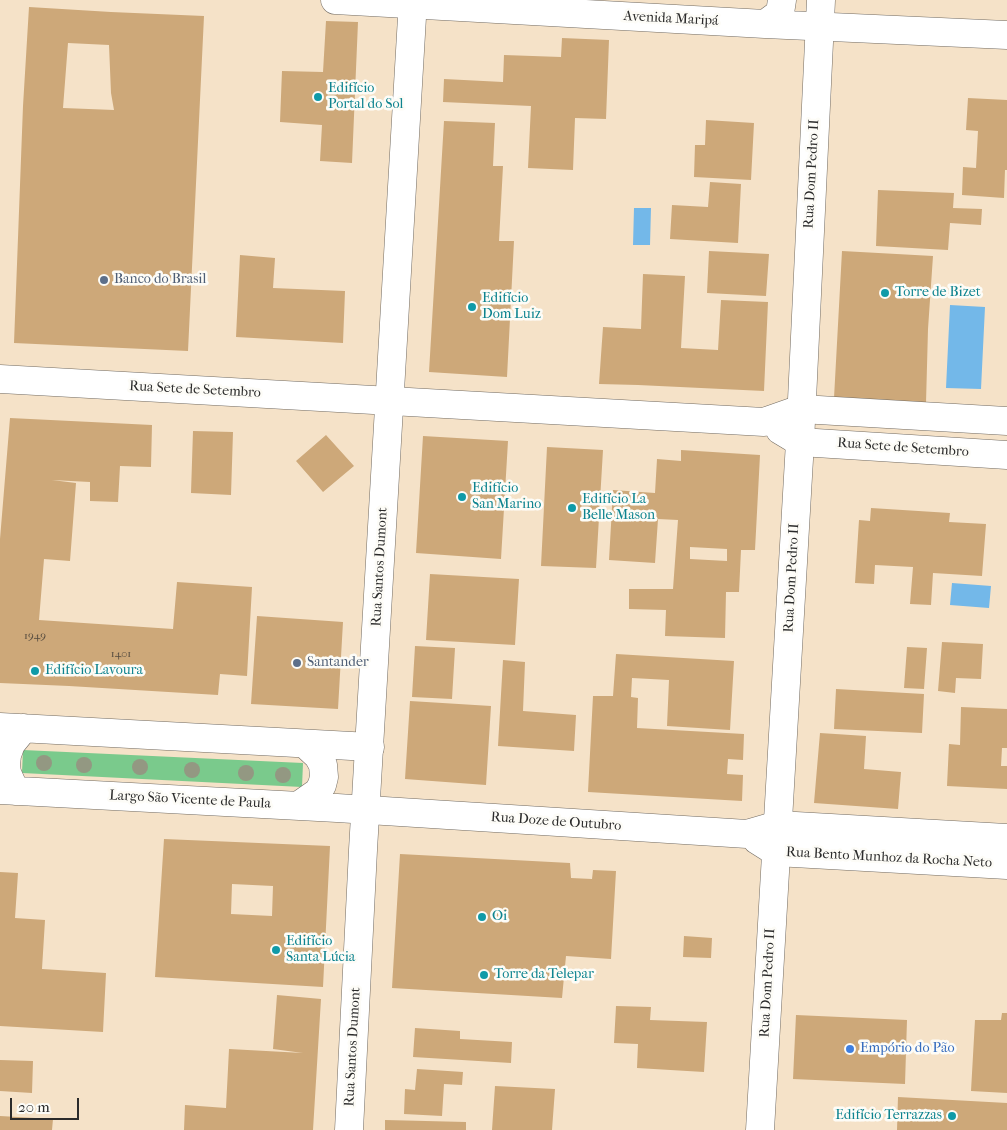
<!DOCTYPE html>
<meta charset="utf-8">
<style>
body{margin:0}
#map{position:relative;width:1007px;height:1130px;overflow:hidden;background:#f5e2c8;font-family:"IM FELL French Canon",serif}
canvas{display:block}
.scale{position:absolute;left:10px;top:1098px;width:69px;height:22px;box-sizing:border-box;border:2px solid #2b2b2b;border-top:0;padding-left:6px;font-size:15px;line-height:18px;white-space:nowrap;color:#2b2b2b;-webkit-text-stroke:4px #fdfcf7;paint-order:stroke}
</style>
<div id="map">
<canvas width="1007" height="1130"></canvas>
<div class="scale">20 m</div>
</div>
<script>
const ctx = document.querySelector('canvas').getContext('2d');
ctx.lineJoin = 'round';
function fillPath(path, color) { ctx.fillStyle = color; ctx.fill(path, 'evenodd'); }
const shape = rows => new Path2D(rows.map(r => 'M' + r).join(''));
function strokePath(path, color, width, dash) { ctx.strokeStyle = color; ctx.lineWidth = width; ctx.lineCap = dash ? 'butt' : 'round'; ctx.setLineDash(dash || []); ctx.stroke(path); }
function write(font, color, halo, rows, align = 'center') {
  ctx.font = font + ' "IM FELL French Canon",serif'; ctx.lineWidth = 5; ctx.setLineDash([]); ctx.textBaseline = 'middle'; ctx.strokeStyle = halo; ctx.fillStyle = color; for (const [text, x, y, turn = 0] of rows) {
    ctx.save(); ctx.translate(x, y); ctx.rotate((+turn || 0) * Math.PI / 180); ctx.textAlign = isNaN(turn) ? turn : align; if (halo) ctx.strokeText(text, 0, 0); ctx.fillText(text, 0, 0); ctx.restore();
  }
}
fillPath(shape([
 [23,750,303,763,302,787,22,773]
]), '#7aca8c');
fillPath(shape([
 [634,208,651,208,650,245,633,245],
 [950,305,985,307,981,389,946,388],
 [952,583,991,586,989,608,950,605]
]), '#73b8e9');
fillPath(shape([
 [29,7,111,12,204,16,188,351,14,343,23,106],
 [68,43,109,45,111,93,114,110,63,108],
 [326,21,358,22,352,163,320,161,322,125,280,122,282,71,323,72],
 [562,38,609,40,606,119,575,118,573,170,528,168,531,106,443,102,444,79,503,82,504,55,561,57],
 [968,98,1007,100,1007,170,1005,170,1004,198,962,195,963,167,976,168,978,131,966,130],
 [706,120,754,123,751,180,694,177,695,145,705,145],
 [444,121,495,123,493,166,503,166,499,241,514,241,507,377,429,372],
 [710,182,741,184,738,243,670,239,672,205,708,207],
 [878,190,954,193,953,208,982,209,981,225,950,223,948,250,876,246],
 [709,251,769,254,766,296,707,293],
 [842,251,933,256,928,329,926,403,834,398],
 [240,255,275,258,273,288,345,291,343,343,236,337],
 [643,274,685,276,681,348,718,350,721,300,768,302,764,391,638,385,599,384,603,327,641,329],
 [10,418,152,425,151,467,120,466,118,502,90,501,90,482,52,480,76,483,70,561,44,559,39,620,173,629,177,582,252,587,247,676,220,674,218,695,69,686,0,683,0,539],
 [193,431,233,432,231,495,191,493],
 [326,435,354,466,323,492,296,461],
 [423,436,508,441,501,559,416,553],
 [547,447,603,450,596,568,541,566],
 [681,450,760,455,755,550,741,550,739,592,726,592,725,638,665,636,666,610,629,609,629,589,673,589,678,520,658,519,655,563,609,560,613,490,655,493,657,459,681,461],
 [690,547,727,549,727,561,690,559],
 [871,508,950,513,949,522,986,524,982,576,933,573,931,605,910,604,913,567,875,565,874,584,855,583,859,520,870,521],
 [430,574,519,579,515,645,426,640],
 [257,616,343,622,338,709,251,704],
 [942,642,983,644,981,679,956,678,955,693,938,691],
 [415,646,455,648,452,699,412,697],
 [907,647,927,648,924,689,904,688],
 [616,654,734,661,730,730,667,726,669,680,632,678,631,697,638,698,637,728,744,734,743,760,728,759,727,774,743,775,742,801,588,792,593,696,613,696],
 [503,660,525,662,523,711,576,715,574,751,498,746],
 [836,689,924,694,922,733,834,729],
 [410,701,491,706,486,785,405,779],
 [961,707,1007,709,1007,748,1002,748,1001,766,1007,766,1007,789,947,786,949,744,960,745],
 [820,733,866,736,864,769,901,772,898,809,814,803],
 [164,839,330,846,323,987,155,977],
 [232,884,273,886,272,916,231,914],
 [400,854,570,863,571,878,592,879,593,870,616,871,611,959,566,956,562,998,392,988],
 [0,872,18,873,15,918,45,920,42,969,106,973,103,1032,0,1026],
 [684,936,712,938,711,958,683,957],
 [277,995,321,999,313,1130,184,1130,185,1105,226,1108,229,1049,303,1053,273,1049],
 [616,1006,651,1007,650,1020,707,1022,704,1072,637,1068,638,1044,614,1043],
 [1002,1013,1007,1013,1007,1093,971,1091,975,1020,1001,1020],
 [796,1015,907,1020,905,1084,793,1079],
 [415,1028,460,1031,460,1039,512,1042,511,1063,413,1057],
 [0,1060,33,1061,32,1093,0,1091],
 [417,1069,463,1072,462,1085,444,1084,442,1116,404,1114,405,1089,415,1090],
 [495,1086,555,1089,552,1130,492,1130],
 [898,1097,1007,1103,1007,1130,897,1130],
 [0,1116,53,1119,52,1130,0,1130],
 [385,1120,466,1122,466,1130,385,1130]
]), '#cda879');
const street = shape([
 [0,379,764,422,801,409,1007,421],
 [780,430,800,442,1007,455],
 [0,727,370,747],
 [0,790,337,808,747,834,778,825,1007,838],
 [15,791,7,773,6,765,7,755,11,744,24,728],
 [298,806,318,792,322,785,324,777,323,765,318,756,305,744],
 [757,840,776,852,1007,865]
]);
const secondary = shape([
 [349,1130,363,850,413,0],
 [760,1130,800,442,821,0]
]);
const primary = shape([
 [335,0,765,24,1007,35],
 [765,24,780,13,782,0]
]);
strokePath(street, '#726b62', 29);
strokePath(secondary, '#726b62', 29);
strokePath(primary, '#726b62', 29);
strokePath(street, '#fff', 28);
strokePath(secondary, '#fff', 28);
strokePath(primary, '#fff', 28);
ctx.fillStyle = '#939882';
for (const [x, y] of [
 [44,763],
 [84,765],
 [140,767],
 [192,770],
 [246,773],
 [283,775]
]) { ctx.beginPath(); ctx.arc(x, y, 8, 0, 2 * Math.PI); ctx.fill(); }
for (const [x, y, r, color] of [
 [318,97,5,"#0f9aa8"],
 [104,280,5,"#5c6f8a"],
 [885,293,5,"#0f9aa8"],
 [472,307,5,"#0f9aa8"],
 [462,497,5,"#0f9aa8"],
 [572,508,5,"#0f9aa8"],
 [297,663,5,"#5c6f8a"],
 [35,671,5,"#0f9aa8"],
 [482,917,5,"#0f9aa8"],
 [276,950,5,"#0f9aa8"],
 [484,975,5,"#0f9aa8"],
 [850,1049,5,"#3f7fe0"],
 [952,1116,5,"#0f9aa8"]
]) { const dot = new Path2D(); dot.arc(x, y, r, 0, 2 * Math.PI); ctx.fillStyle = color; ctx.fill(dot); strokePath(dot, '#fdfcf7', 2); }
write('11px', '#544a3e', null, [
 ["1949",35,636],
 ["1401",121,654]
]);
write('14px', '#2b2b2b', '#fdfcf7', [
 ["Avenida Maripá",671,19,3],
 ["Rua Dom Pedro II",812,174,-87],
 ["Rua Sete de Setembro",195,390,3],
 ["Rua Sete de Setembro",903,448,4],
 ["Rua Santos Dumont",380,567,-87],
 ["Rua Dom Pedro II",792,578,-87],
 ["Largo São Vicente de Paula",190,800,3],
 ["Rua Doze de Outubro",556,822,4],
 ["Rua Bento Munhoz da Rocha Neto",889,858,3],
 ["Rua Dom Pedro II",768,983,-87],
 ["Rua Santos Dumont",353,1047,-87]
]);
write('14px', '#0d838f', '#fdfcf7', [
 ["Edifício",328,89],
 ["Portal do Sol",328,105],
 ["Torre de Bizet",895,293],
 ["Edifício",482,299],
 ["Dom Luiz",482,315],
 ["Edifício",472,489],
 ["San Marino",472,505],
 ["Edifício La",582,500],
 ["Belle Mason",582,516],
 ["Edifício Lavoura",45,671],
 ["Oi",492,917],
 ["Edifício",286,942],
 ["Santa Lúcia",286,958],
 ["Torre da Telepar",494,975],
 ["Edifício Terrazzas",942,1116,"right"]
], 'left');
write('14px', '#4e5e75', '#fdfcf7', [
 ["Banco do Brasil",114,280],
 ["Santander",307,663]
], 'left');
write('14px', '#366cbe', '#fdfcf7', [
 ["Empório do Pão",860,1049]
], 'left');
</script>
